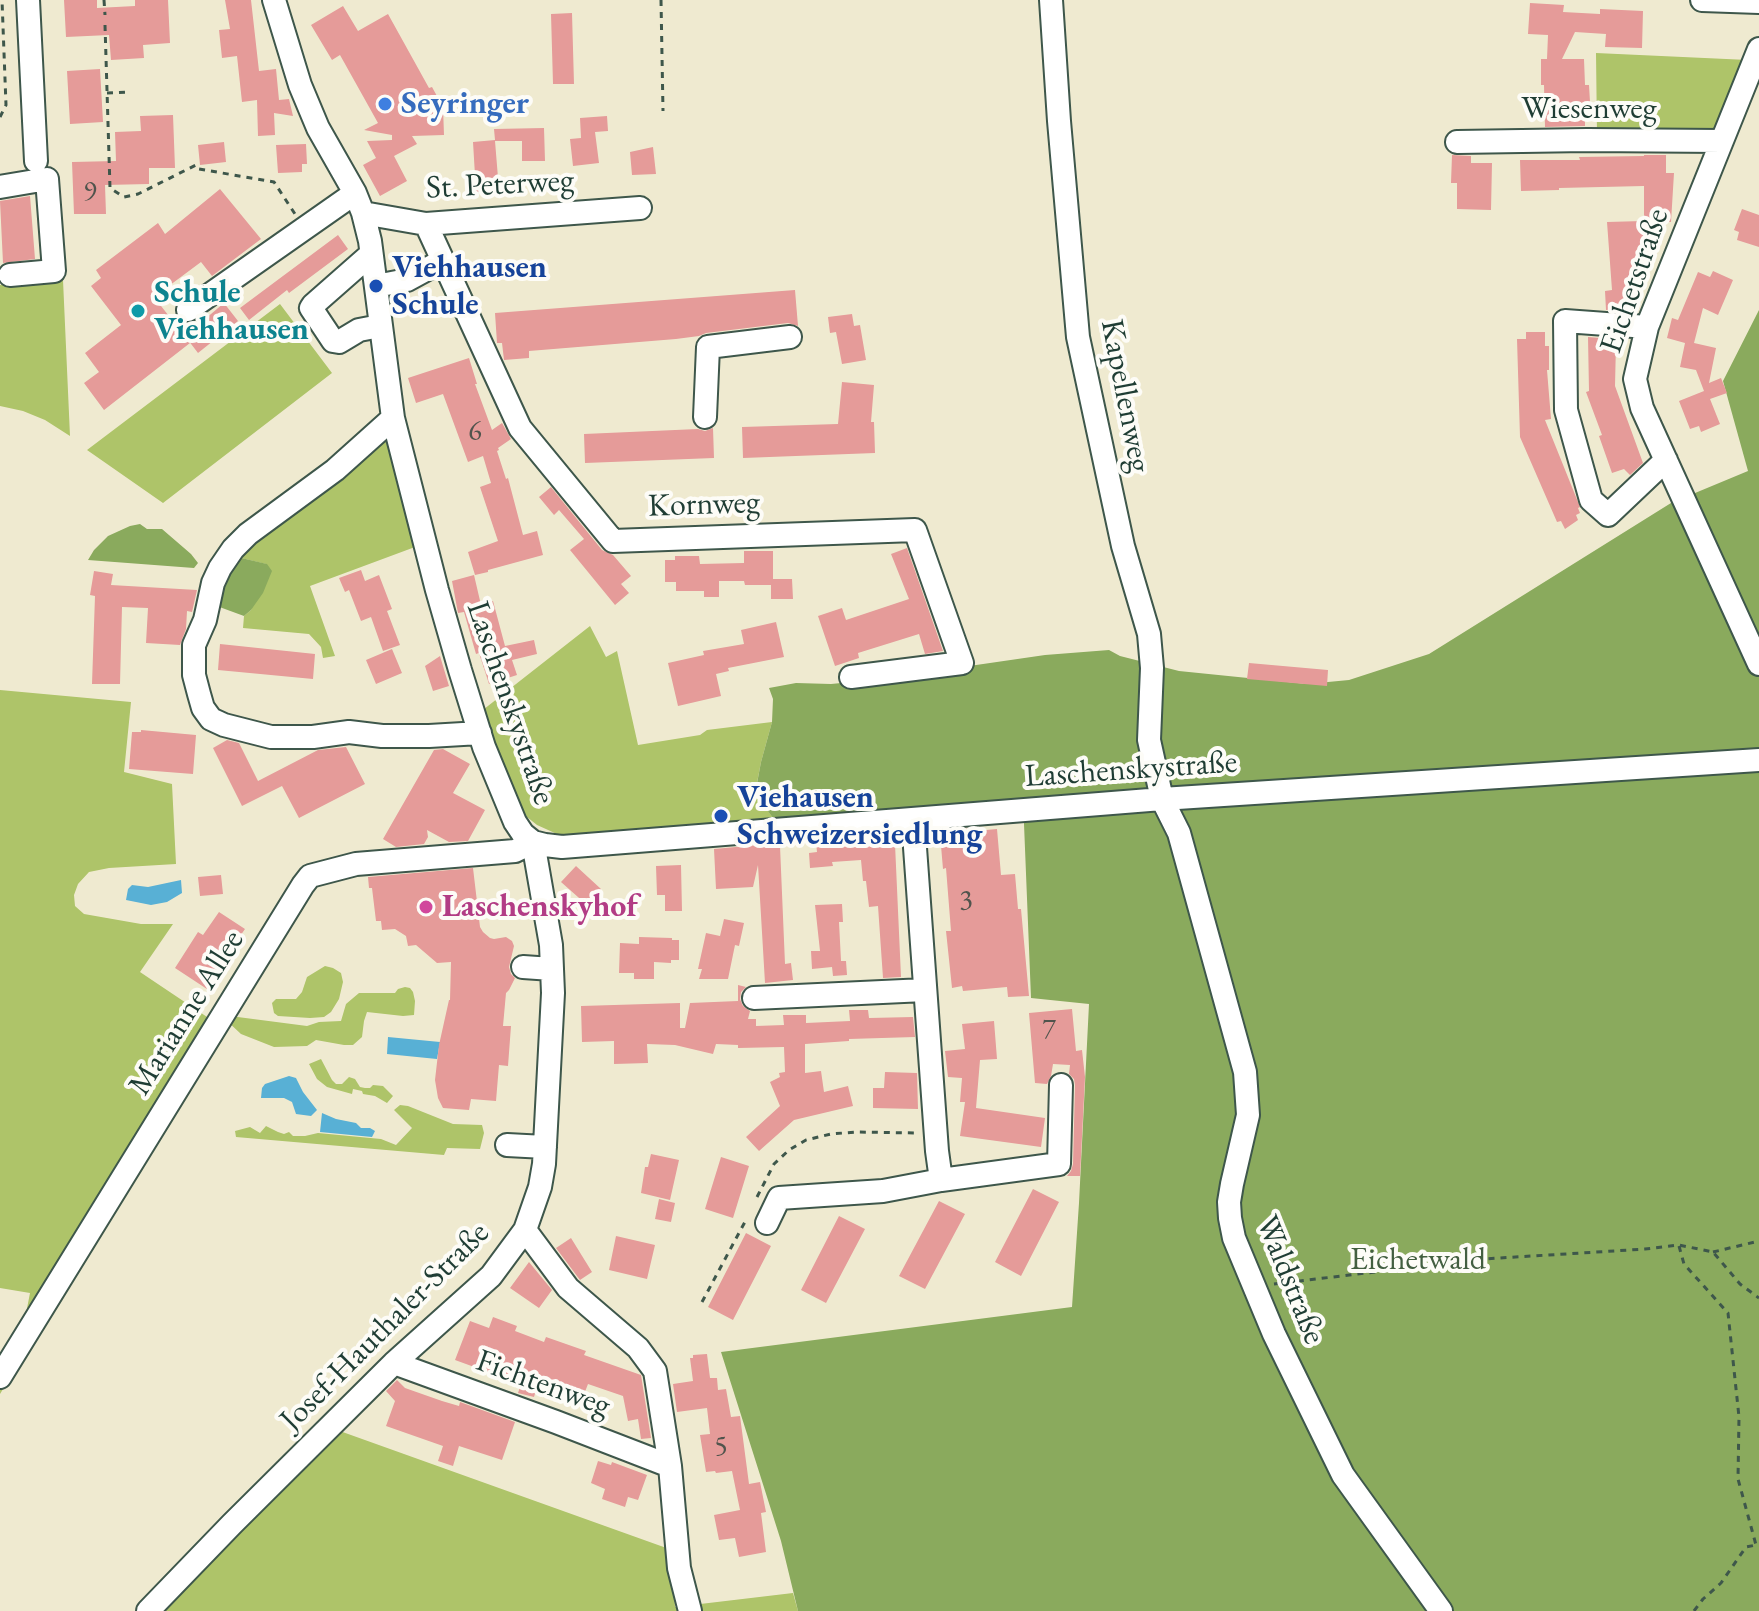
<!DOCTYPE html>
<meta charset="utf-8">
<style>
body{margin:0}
canvas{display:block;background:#efead0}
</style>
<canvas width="1759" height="1611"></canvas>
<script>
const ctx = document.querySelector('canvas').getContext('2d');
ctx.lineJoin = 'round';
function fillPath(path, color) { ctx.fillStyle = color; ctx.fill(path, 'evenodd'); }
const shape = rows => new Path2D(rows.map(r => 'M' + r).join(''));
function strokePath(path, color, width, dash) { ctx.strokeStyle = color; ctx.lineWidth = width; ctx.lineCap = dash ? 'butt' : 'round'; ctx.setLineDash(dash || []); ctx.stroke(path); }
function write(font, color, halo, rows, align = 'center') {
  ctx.font = font + ' "EB Garamond",serif'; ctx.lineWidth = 8; ctx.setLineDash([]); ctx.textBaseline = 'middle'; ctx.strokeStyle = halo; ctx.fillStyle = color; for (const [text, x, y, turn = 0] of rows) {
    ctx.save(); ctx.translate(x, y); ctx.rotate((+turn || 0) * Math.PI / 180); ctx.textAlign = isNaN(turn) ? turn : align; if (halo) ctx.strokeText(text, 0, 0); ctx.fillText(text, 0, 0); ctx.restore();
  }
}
fillPath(shape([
 [1596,53,1748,60,1720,122,1711,132,1597,135],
 [63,280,70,436,45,420,23,411,0,406,0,285],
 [280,304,332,373,163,503,87,450],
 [386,431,415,547,310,586,335,656,323,658,321,647,309,634,243,628,244,616,251,610,266,564,233,556],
 [590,626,606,657,617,651,638,745,700,735,707,730,772,722,761,762,755,793,773,818,581,838,557,834,537,825,527,817,518,807,479,713],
 [0,690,131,702,124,772,172,784,176,864,109,868,89,872,78,884,74,895,75,906,84,914,141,924,173,924,140,972,222,1027,0,1394,0,1365,22,1334,30,1293,0,1288],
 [325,966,333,968,341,973,343,982,339,999,331,1012,324,1017,310,1018,278,1016,274,1013,272,1003,276,999,296,999,302,992,307,977],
 [405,987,410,988,413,992,415,1001,414,1015,403,1016,367,1012,364,1021,362,1037,353,1045,344,1045,316,1040,307,1046,274,1047,241,1034,227,1021,230,1016,307,1026,319,1022,341,1021,346,1004,359,993,395,993,398,989],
 [321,1059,332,1080,336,1084,342,1084,349,1077,355,1079,360,1087,365,1088,370,1088,373,1085,383,1086,393,1096,387,1103,375,1096,363,1094,362,1091,353,1089,352,1094,327,1087,317,1079,309,1064],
 [400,1105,408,1106,453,1124,482,1125,484,1133,480,1149,447,1148,444,1155,236,1137,235,1131,250,1127,260,1133,266,1126,278,1132,284,1134,289,1132,293,1136,305,1136,318,1133,381,1139,396,1145,412,1128,394,1110],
 [324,1417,337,1430,672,1550,675,1607,793,1593,798,1611,136,1611]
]), '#aec469');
fillPath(shape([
 [1759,310,1759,1611,798,1611,781,1541,721,1352,1072,1307,1079,1203,1089,1004,1031,998,1023,799,773,818,755,794,761,762,772,722,773,699,769,688,796,683,831,684,873,680,1045,655,1109,650,1120,656,1179,671,1307,684,1349,680,1429,654,1671,503,1748,471,1723,381],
 [140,524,147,529,162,529,191,554,198,563,194,568,88,560,94,550,108,536,130,526],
 [233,556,267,564,272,571,263,593,251,610,244,616,214,605]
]), '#8aaa5d');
fillPath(shape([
 [181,880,182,893,167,902,151,905,126,900,128,889,132,885,148,887],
 [388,1037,440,1042,437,1059,387,1054],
 [289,1076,296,1078,303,1092,317,1110,311,1116,296,1114,292,1102,284,1098,261,1098,262,1088,265,1084],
 [322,1113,336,1119,356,1123,361,1128,370,1128,375,1131,372,1137,320,1132]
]), '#58b0d5');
fillPath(shape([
 [64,0,97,0,97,8,135,6,135,0,168,0,170,43,143,45,144,58,111,60,109,35,66,37],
 [225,0,251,0,259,71,276,69,279,100,289,99,293,116,274,113,275,135,258,136,257,100,242,102,237,56,222,58,219,30,230,29],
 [1530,3,1564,5,1563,12,1600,14,1600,9,1643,11,1642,48,1605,47,1606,34,1575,32,1562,59,1584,59,1585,85,1589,85,1590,102,1585,103,1585,126,1545,127,1544,85,1541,85,1541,59,1547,59,1548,35,1528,34],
 [343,6,358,31,388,14,429,88,432,87,443,107,444,135,412,136,417,144,394,156,407,181,380,196,363,165,376,158,367,141,392,140,392,135,364,130,378,123,340,55,332,60,311,25],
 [572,13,574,84,553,84,551,14],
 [100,69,103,122,70,124,67,71],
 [173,115,175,168,149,168,149,184,105,185,106,214,74,214,72,162,116,161,115,132,141,131,140,116],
 [607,116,608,131,595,132,599,163,573,166,570,139,581,138,580,118],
 [544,128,545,161,522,161,522,141,495,141,499,190,476,192,473,142,495,140,494,129],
 [224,142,226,162,200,165,198,145],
 [306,144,307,164,302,164,302,172,278,173,276,145],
 [653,147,656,174,632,175,630,152],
 [1452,155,1471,156,1471,163,1492,163,1491,210,1457,209,1457,183,1451,183],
 [1644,155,1666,155,1666,173,1674,173,1671,222,1644,222,1644,186,1559,188,1559,190,1521,191,1520,160,1580,160,1579,157,1644,156],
 [220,189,261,239,212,276,201,262,154,297,190,343,104,410,84,383,99,372,85,353,121,325,91,286,101,278,96,270,158,223,165,234],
 [30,196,35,259,3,263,0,201],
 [1742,209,1759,215,1759,247,1737,240,1739,232,1734,230],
 [1643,221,1644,248,1648,248,1648,266,1639,266,1641,291,1635,291,1636,309,1606,310,1605,291,1612,290,1607,222],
 [338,235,348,249,289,293,287,290,249,320,240,308],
 [1713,271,1733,280,1718,315,1703,308,1694,343,1716,348,1709,383,1721,378,1727,393,1710,399,1720,424,1701,432,1699,426,1690,429,1679,401,1704,391,1696,370,1680,367,1685,343,1667,338,1672,318,1678,320,1698,272,1710,277],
 [795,290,798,326,788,323,706,333,699,336,676,339,529,351,529,358,504,360,502,343,497,343,495,313],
 [224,303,238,321,198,353,185,336],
 [852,314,854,326,860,325,866,360,842,364,836,332,830,333,828,317],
 [1526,332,1545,332,1545,346,1549,346,1549,370,1547,370,1551,419,1545,420,1580,507,1578,508,1580,513,1576,515,1578,520,1565,529,1561,521,1557,522,1520,437,1517,339,1526,339],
 [1588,337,1613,339,1613,342,1616,343,1615,386,1643,463,1630,475,1624,469,1612,473,1599,436,1602,435,1586,392,1589,391],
 [469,358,477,384,475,384,492,430,502,423,511,439,498,448,499,450,497,451,506,479,508,478,523,535,537,531,543,555,488,570,488,572,475,575,468,552,498,541,480,487,491,483,483,456,468,462,443,394,416,403,408,378],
 [842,382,874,385,871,422,874,422,875,453,743,458,742,427,838,424],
 [713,428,714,458,585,463,584,434,698,429,705,431],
 [551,487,602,550,613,555,631,576,621,584,629,593,615,605,570,550,584,539,559,510,554,515,539,497],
 [907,548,943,651,925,654,919,634,858,653,859,658,835,666,818,616,842,608,846,620,909,599,891,554],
 [744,551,773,551,773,579,792,579,793,599,771,599,771,585,745,585,744,581,719,581,719,597,704,597,704,591,676,591,676,582,665,582,665,560,675,560,675,556,699,556,700,564,744,563],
 [361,570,365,581,379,575,392,609,387,611,400,645,383,651,371,617,361,621,349,590,345,592,339,578],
 [94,571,113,574,111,585,197,590,192,612,187,611,186,629,180,645,146,643,148,608,122,607,120,684,92,684,95,596,90,595],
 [474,575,481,605,493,601,505,646,534,640,537,654,512,660,517,675,489,684,479,653,476,654,464,612,458,613,452,581],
 [776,622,784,657,728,668,729,671,716,674,721,696,678,706,668,663,704,655,703,651,744,644,741,630],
 [220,644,315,654,313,679,218,670],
 [392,649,402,673,376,684,366,660],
 [440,656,449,686,433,691,425,666],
 [1249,663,1328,670,1327,686,1247,679],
 [141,730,196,735,193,774,129,769,132,732,141,732],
 [227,740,239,743,258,781,318,750,346,747,365,784,299,818,282,786,242,806,213,748],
 [443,749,470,764,453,793,485,810,468,841,449,842,427,830,428,837,424,844,396,847,383,839,434,750],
 [976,828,976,831,997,829,1001,875,1015,874,1018,909,1021,909,1029,996,1008,997,1007,987,963,991,962,986,952,988,946,931,951,931,946,868,943,869,940,834,959,833,959,829],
 [843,840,844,842,865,842,865,846,895,844,901,977,883,978,878,906,869,907,866,881,863,881,861,860,832,862,833,866,810,868,809,853,817,852,816,842],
 [758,845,759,847,780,846,785,964,791,963,793,980,765,983,758,865,753,887,716,889,714,849],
 [681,865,682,911,665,911,665,895,657,895,656,866],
 [576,866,601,889,587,905,561,882],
 [473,868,480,927,483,932,490,938,494,939,506,937,512,941,514,946,509,967,511,974,515,978,509,990,506,993,503,1026,511,1026,508,1066,499,1065,496,1101,471,1099,469,1110,443,1108,438,1098,435,1080,439,1045,449,1000,450,1000,451,962,437,963,416,945,408,946,406,936,395,929,382,930,381,921,376,921,372,888,369,888,368,877],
 [221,875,223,894,200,896,198,877],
 [842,904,843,922,839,922,841,961,846,961,847,975,833,976,832,967,812,969,811,951,820,951,815,905],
 [219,912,245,929,229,952,233,954,210,991,175,968,198,932,203,935],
 [724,919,744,923,739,946,735,945,728,979,699,979,702,969,698,969,706,933,720,936],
 [639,937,672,938,672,940,679,940,679,960,671,960,671,963,654,962,654,979,634,979,634,973,619,973,620,943,639,944],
 [738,985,746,987,741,992,740,999,743,1006,750,1011,748,1019,756,1019,756,1026,784,1025,783,1015,806,1015,806,1023,850,1021,849,1010,868,1010,869,1018,913,1017,915,1037,849,1039,849,1041,805,1044,805,1073,821,1071,824,1092,848,1086,853,1106,794,1120,759,1151,746,1137,780,1106,770,1082,780,1077,779,1073,785,1072,784,1047,738,1048,738,1045,716,1044,713,1054,675,1045,647,1044,648,1063,614,1064,614,1041,582,1042,581,1006,680,1003,680,1028,685,1028,690,1003,738,1001],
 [1072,1009,1076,1051,1082,1050,1085,1077,1080,1176,1067,1176,1071,1171,1073,1164,1075,1085,1074,1079,1069,1074,1070,1065,1053,1064,1051,1076,1047,1084,1035,1083,1029,1013],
 [994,1021,997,1059,980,1060,976,1108,1045,1118,1041,1147,960,1136,965,1102,960,1102,962,1078,948,1077,945,1051,965,1049,962,1024],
 [885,1072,917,1073,918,1109,873,1108,873,1088,884,1088],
 [651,1154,679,1160,670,1200,641,1193,645,1167,648,1167],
 [721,1157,749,1166,733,1218,705,1209],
 [1033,1189,1059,1202,1021,1276,995,1262],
 [659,1199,675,1203,671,1222,655,1219],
 [939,1201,965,1214,925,1289,899,1276],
 [839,1216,865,1229,826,1303,801,1290],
 [746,1233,771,1246,733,1320,708,1307],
 [616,1236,655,1245,647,1279,609,1270],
 [571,1238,592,1272,580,1280,556,1248],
 [529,1262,552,1290,539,1308,510,1288],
 [493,1317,517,1326,515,1331,544,1342,546,1337,586,1351,584,1355,641,1375,651,1438,641,1439,638,1419,628,1421,623,1396,588,1384,583,1397,562,1390,560,1395,537,1387,534,1397,518,1393,521,1384,455,1360,470,1321,489,1328],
 [707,1354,710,1378,717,1378,718,1390,726,1389,731,1417,740,1416,749,1484,760,1482,766,1512,761,1513,766,1552,739,1557,735,1538,719,1540,714,1515,740,1510,732,1471,716,1473,715,1471,706,1472,700,1435,710,1434,707,1408,677,1412,673,1384,693,1381,690,1358,693,1358,693,1355],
 [397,1380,405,1388,442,1401,459,1406,460,1402,515,1422,502,1460,459,1446,453,1466,438,1461,443,1446,386,1426,395,1401,386,1391],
 [598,1461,611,1465,612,1462,647,1475,638,1500,628,1497,625,1507,602,1499,605,1489,591,1483]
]), '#e59b99');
const minor = shape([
 [28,0,36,161],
 [274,0,300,85,318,128,355,193,363,213,370,241,393,418,437,590,460,670,484,747,515,822,523,834,533,842,545,845,562,847,1162,799,1759,760],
 [1051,0,1059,121,1078,337,1123,546,1149,634,1152,668,1149,740,1162,799,1179,833,1245,1072,1248,1115,1232,1184,1229,1202,1230,1218,1234,1238,1274,1334,1343,1475,1441,1611],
 [1702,0,1759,2],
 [1759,49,1647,327,1635,379,1642,408,1759,664],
 [1457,142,1587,140,1722,141],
 [0,187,47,179,54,271,10,275],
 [363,213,426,224,640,208],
 [426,224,520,428,613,541,915,530,962,663,851,677],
 [371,254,313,305,311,308,333,341,339,342,359,330,380,326],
 [376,286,407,280,442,261],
 [188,310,355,193],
 [1647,327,1565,321,1566,410,1591,500,1608,515,1666,460],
 [705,417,708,347,790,337],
 [393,418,335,470,248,534,233,549,220,568,213,583,205,620,194,645,194,675,199,694,203,708,211,719,224,725,271,737,313,737,349,732,382,736,429,736,480,733],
 [913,820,937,1151,941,1180],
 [523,967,552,969],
 [754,998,925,990],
 [507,1145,545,1147],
 [767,1223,779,1198,883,1191,941,1180,1059,1164,1061,1085],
 [525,1230,568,1288,638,1348,655,1371,670,1466,679,1568,690,1611],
 [394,1363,556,1422,670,1466],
 [0,1377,303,885,310,876,356,864,515,851,533,842],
 [148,1611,232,1524,394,1363,491,1276,525,1230,540,1187,544,1164,553,993,551,945,533,842]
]);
strokePath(minor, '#3e574b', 26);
strokePath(shape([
 [104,0,105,15],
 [661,0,663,111],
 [105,25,110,188,124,197,138,194,196,165,199,169,274,182,295,214],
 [107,93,128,92],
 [0,117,6,105,2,0],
 [757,1197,774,1164,789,1150,806,1140,831,1134,856,1132,916,1133],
 [1679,1246,1684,1264,1728,1313,1739,1417,1738,1479,1756,1545,1759,1548],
 [1713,1252,1759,1241],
 [1274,1284,1484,1259,1645,1249,1679,1245,1713,1252,1740,1284,1759,1298],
 [702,1302,747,1218],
 [1694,1611,1703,1599,1721,1583,1746,1547,1756,1545]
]), '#3e574b', 3, [6, 6]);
strokePath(minor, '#fff', 22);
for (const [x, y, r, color] of [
 [385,104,8,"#3f7fe0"],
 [376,286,8,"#1a4fb4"],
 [138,311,8,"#0f9aa8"],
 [721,816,8,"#1a4fb4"],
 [426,907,8,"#d1479c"]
]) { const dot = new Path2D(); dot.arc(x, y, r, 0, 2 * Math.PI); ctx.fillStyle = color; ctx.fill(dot); strokePath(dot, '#fdfcf7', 3); }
write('28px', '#50544d', null, [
 ["9",90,192],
 ["6",475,432],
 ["3",966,901],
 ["7",1049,1030],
 ["5",721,1447]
]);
write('bold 32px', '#366cbe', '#fdfcf7', [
 ["Seyringer",401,104]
], 'left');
write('32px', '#1f3d34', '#fdfcf7', [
 ["Wiesenweg",1589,109],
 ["St. Peterweg",500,185,-3],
 ["Eichetstraße",1635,281,-71],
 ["Kapellenweg",1125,396,79],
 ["Kornweg",704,505,-2],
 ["Laschenskystraße",510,703,71],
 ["Laschenskystraße",1131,770,-4],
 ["Marianne Allee",187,1013,-58],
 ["Waldstraße",1290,1280,68],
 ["Josef-Hauthaler-Straße",385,1327,-45],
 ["Fichtenweg",543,1384,20]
]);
write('bold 32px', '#164399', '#fdfcf7', [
 ["Viehhausen",392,268],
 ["Schule",392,305],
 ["Viehausen",737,798],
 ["Schweizersiedlung",737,835]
], 'left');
write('bold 32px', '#0d838f', '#fdfcf7', [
 ["Schule",154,293],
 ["Viehhausen",154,330]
], 'left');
write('bold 32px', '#b23c85', '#fdfcf7', [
 ["Laschenskyhof",442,907]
], 'left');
write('32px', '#435f41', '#fdfcf7', [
 ["Eichetwald",1418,1260]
]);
</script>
